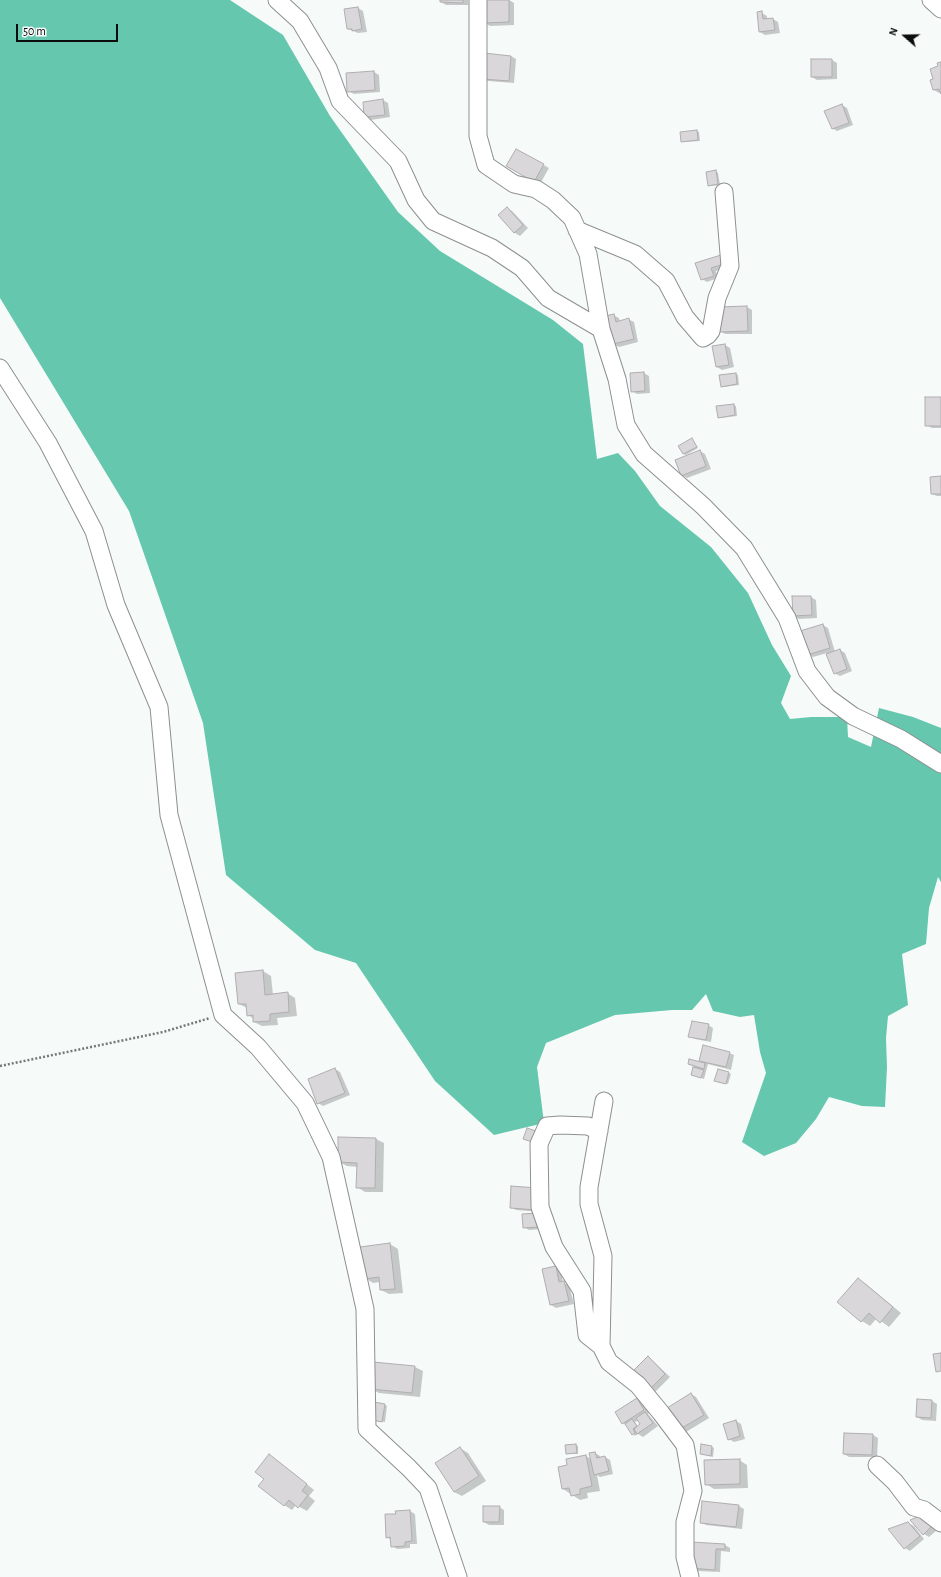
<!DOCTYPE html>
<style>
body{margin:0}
#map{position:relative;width:941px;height:1577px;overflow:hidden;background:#f6fbf9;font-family:"Alegreya Sans",sans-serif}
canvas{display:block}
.north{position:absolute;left:885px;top:16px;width:40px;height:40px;-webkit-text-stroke:3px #f6fbf9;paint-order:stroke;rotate:290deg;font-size:11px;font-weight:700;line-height:16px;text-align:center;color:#0b0c0c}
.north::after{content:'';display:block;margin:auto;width:14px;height:18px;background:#0b0c0c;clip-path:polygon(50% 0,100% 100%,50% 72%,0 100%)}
.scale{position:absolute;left:16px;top:24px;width:102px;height:18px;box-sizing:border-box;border:2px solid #0b0c0c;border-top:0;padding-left:5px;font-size:12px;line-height:14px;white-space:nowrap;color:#0b0c0c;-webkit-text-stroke:3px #f6fbf9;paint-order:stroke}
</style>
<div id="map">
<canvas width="941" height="1577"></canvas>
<div class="north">N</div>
<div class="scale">50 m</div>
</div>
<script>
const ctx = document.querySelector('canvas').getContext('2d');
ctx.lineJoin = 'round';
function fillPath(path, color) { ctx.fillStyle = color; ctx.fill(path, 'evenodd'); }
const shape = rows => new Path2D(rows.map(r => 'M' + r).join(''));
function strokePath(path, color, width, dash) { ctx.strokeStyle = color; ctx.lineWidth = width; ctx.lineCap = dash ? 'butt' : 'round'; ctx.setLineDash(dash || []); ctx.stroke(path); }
fillPath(shape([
 [0,0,230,0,283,35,330,116,398,212,440,251,553,320,583,344,597,459,618,453,635,471,660,506,711,547,748,593,772,645,791,676,781,703,790,719,811,717,847,717,848,737,871,747,879,708,913,717,941,728,941,882,938,877,929,908,926,944,902,954,908,1005,888,1016,886,1038,887,1067,885,1107,862,1106,829,1097,816,1119,796,1143,764,1156,742,1142,766,1073,760,1052,754,1015,740,1017,713,1011,706,994,692,1010,672,1010,615,1015,546,1043,537,1067,544,1123,494,1135,435,1081,356,963,315,950,226,875,203,723,129,511,0,298]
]), '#65c7ae');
fillPath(shape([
 [441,0,468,0,468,5,446,5,441,2],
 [509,0,514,3,514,25,490,26,485,23],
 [358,8,363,11,367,32,358,33,348,29],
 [762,13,767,16,767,20,773,19,778,22,780,33,765,35,760,32],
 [485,54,511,56,516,59,514,83,488,81,483,78],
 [812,60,832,60,837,63,837,79,817,80,812,77],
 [941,63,941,92,939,93,934,90],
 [374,72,379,75,380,92,354,94,348,91],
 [383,100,388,103,390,117,371,120,365,117],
 [842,105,847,108,853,125,837,131,832,128],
 [697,131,699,132,700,141,684,142,682,141],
 [517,150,549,168,540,184,507,166],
 [716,171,718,173,720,185,711,186,709,185],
 [507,208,512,211,528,228,520,236,515,233,499,216],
 [721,256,728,267,716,271,718,278,707,282,702,279],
 [747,307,752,310,752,334,725,334,720,331],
 [613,315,619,318,620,322,628,319,634,322,638,342,619,347,613,344],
 [725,345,730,348,734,367,722,370,717,367],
 [644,373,649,376,650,393,637,394,632,391],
 [736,374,738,375,739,385,724,387,722,386],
 [941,398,941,428,932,428,926,425],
 [733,405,736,406,737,416,721,418,719,417],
 [692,439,698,448,686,455,683,454],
 [700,451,705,454,711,469,687,478,682,475],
 [941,477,941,496,937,496,932,494],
 [811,597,816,600,817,618,799,619,794,616],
 [823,625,828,628,835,652,840,650,845,653,852,671,840,676,834,673,827,653,813,657,807,654],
 [263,971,271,976,273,995,287,993,295,998,297,1016,277,1018,278,1025,262,1026,254,1022,254,1019,248,1015,247,1008,239,1004],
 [708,1025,713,1028,711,1042,695,1039,689,1036],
 [729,1053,734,1055,731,1070,708,1064,704,1079,692,1075,694,1066,689,1064,690,1060,705,1064,700,1060],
 [335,1069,340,1072,350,1095,323,1106,318,1103],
 [719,1070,731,1074,728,1084,718,1081],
 [339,1138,376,1139,384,1143,383,1192,365,1192,357,1187,358,1167,347,1166,339,1162],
 [512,1187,541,1212,516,1210,511,1207],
 [523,1215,544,1229,529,1230,524,1227],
 [390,1244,398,1249,403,1293,389,1294,381,1290,380,1282,373,1283,365,1278],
 [555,1267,561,1270,563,1283,569,1285,574,1304,556,1308,551,1305,543,1270],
 [858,1279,866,1284,901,1313,889,1327,877,1318,870,1326,862,1321,839,1302],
 [648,1358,653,1361,670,1377,655,1392,650,1389],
 [415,1367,423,1371,420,1397,379,1393,371,1389],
 [691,1394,696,1397,709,1418,686,1432,681,1429],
 [637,1399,642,1402,649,1413,648,1414,658,1426,643,1437,638,1434,635,1436,633,1434,627,1426,623,1423,616,1412],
 [639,1420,642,1424,638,1427,635,1422],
 [932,1401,937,1404,936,1421,922,1420,917,1417],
 [385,1405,387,1406,385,1422,375,1421],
 [736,1421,741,1424,745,1439,734,1442,729,1439],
 [873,1435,878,1438,877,1457,849,1457,844,1454],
 [576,1445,578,1446,578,1454,569,1454,567,1453],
 [712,1447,714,1448,713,1457,701,1454],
 [460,1448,468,1453,486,1481,462,1496,454,1492],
 [595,1453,600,1456,601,1458,605,1457,610,1460,613,1474,600,1477,597,1475,600,1491,587,1493,588,1498,580,1500,563,1489,569,1466,586,1456,591,1459],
 [269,1455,277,1460,314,1490,309,1496,315,1501,307,1511,296,1505,292,1510,284,1505,265,1479],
 [739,1460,747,1465,748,1488,714,1489,706,1484],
 [739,1506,744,1509,742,1529,706,1525,701,1522],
 [499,1507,504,1510,504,1525,489,1525,484,1522],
 [410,1511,415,1514,417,1544,410,1544,410,1548,397,1549,392,1546,391,1540,387,1537,397,1514],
 [922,1516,937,1530,929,1537,924,1534,911,1520],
 [908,1523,914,1526,924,1539,910,1551,905,1548],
 [692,1543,725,1545,730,1548,730,1552,721,1551,720,1572,696,1571]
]), '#0003');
const building = shape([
 [440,0,463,0,463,3,440,2,440,0],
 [484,0,509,0,509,22,484,23,484,0],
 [358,7,362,29,352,31,352,29,347,29,344,9,358,7],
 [762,11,763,19,773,18,775,30,759,32,757,12,762,11],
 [484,53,511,56,509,81,482,79,484,53],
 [811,59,832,59,832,77,811,77,811,59],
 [941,62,941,94,939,89,933,90,930,80,933,79,930,69,938,66,937,63,941,62],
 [374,71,375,90,347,92,346,73,374,71],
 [383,99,385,115,364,117,363,102,383,99],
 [842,104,849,123,832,129,824,111,842,104],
 [697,130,698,140,681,142,680,132,697,130],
 [516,149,544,164,534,182,506,166,516,149],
 [716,170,718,184,708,186,706,172,716,170],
 [507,207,523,225,514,233,498,215,507,207],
 [721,255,724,264,711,268,714,276,701,280,695,263,721,255],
 [747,306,748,331,719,332,718,307,747,306],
 [614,314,616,322,629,318,634,339,613,344,605,316,614,314],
 [725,344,729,365,716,367,712,346,725,344],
 [644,372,645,391,631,392,630,373,644,372],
 [736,373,737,384,721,387,719,375,736,373],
 [925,397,941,397,941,426,925,426,925,397],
 [734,404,735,415,718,418,716,406,734,404],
 [692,438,697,447,683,454,678,446,692,438],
 [700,450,706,466,681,476,675,460,700,450],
 [941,476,941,494,931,494,930,477,941,476],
 [792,596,811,596,812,615,793,616,792,596],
 [823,624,830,648,807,655,800,631,823,624],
 [840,649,847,669,834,674,826,654,840,649],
 [263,970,265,995,288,992,289,1012,270,1014,270,1021,253,1022,253,1015,247,1016,246,1004,238,1004,235,973,263,970],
 [692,1021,709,1024,706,1040,688,1037,692,1021],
 [703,1045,730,1052,726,1067,699,1061,703,1045],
 [689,1059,705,1063,704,1069,688,1064,689,1059],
 [693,1067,704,1070,701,1078,691,1075,693,1067],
 [335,1068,345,1093,317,1104,308,1079,335,1068],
 [718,1069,729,1072,726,1084,714,1081,718,1069],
 [527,1128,542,1133,538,1144,523,1139,527,1128],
 [338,1137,376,1138,375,1188,356,1188,357,1163,338,1162,338,1137],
 [511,1186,538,1188,536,1210,510,1208,511,1186],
 [538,1213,539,1227,523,1228,522,1214,538,1213],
 [390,1243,395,1289,380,1290,379,1277,364,1279,360,1247,390,1243],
 [556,1266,559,1282,564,1281,569,1301,550,1305,542,1269,556,1266],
 [858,1278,893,1307,880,1323,869,1313,861,1322,837,1302,858,1278],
 [941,1353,941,1371,936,1372,933,1354,941,1353],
 [648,1356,665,1374,649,1390,632,1372,648,1356],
 [373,1362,415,1366,412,1393,370,1389,373,1362],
 [691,1393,704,1415,680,1429,667,1408,691,1393],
 [637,1398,644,1410,622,1424,615,1412,637,1398],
 [917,1399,932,1400,931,1418,916,1417,917,1399],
 [374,1402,385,1404,382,1422,372,1420,374,1402],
 [645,1412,653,1423,637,1434,634,1429,640,1424,636,1418,645,1412],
 [632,1419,637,1426,633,1429,635,1433,632,1435,625,1424,632,1419],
 [736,1420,740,1436,728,1440,723,1424,736,1420],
 [844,1433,873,1434,872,1455,843,1454,844,1433],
 [576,1444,577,1453,566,1454,565,1445,576,1444],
 [701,1444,712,1446,711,1456,700,1454,701,1444],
 [460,1447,479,1476,454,1492,435,1463,460,1447],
 [595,1452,597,1458,605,1456,609,1471,594,1475,589,1453,595,1452],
 [269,1454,307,1484,302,1491,308,1495,298,1508,289,1500,284,1506,258,1486,264,1479,255,1472,269,1454],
 [586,1455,592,1486,580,1489,580,1494,571,1496,569,1488,562,1489,558,1467,567,1465,566,1459,586,1455],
 [740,1459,740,1484,705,1485,704,1460,740,1459],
 [702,1501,739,1505,736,1527,700,1523,702,1501],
 [483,1506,500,1506,499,1522,483,1522,483,1506],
 [410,1510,412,1541,405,1542,405,1546,391,1547,390,1537,386,1538,385,1514,396,1514,395,1511,410,1510],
 [922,1515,932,1526,923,1535,910,1520,922,1515],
 [908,1522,920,1536,904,1549,888,1529,908,1522],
 [691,1542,725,1544,725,1549,716,1549,715,1570,690,1568,691,1542]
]);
fillPath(building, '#dad7da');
strokePath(building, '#b0adb1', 1);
const minor = shape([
 [277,0,300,21,328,68,340,101,398,161,416,200,433,221,492,248,522,268,548,298,601,329,617,379,626,425,644,454,703,506,744,548,787,618,807,671,827,697,853,716,901,739,941,764],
 [478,0,478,136,486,165,514,184,536,189,553,200,572,218,588,254,601,329],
 [931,0,941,9],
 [577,230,635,254,666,281,685,317,703,338,708,335,711,331,717,298,730,266,724,192],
 [0,368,48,443,94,531,116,605,159,707,169,815,223,1015,258,1047,305,1103,331,1157,365,1309,367,1429,409,1468,428,1488,458,1577],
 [604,1101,589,1187,589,1204,603,1256,601,1346,609,1362,638,1385,661,1413,685,1445,693,1491,685,1522,685,1557,690,1577],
 [599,1131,588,1126,560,1125,547,1126,539,1144,540,1207,554,1247,582,1291,587,1335,601,1346],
 [877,1465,895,1482,914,1507,924,1510,941,1523]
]);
strokePath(minor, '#8c908f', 19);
strokePath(shape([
 [0,1066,163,1032,210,1018]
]), '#757877', 2.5, [2, 2]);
strokePath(minor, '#fff', 17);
</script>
